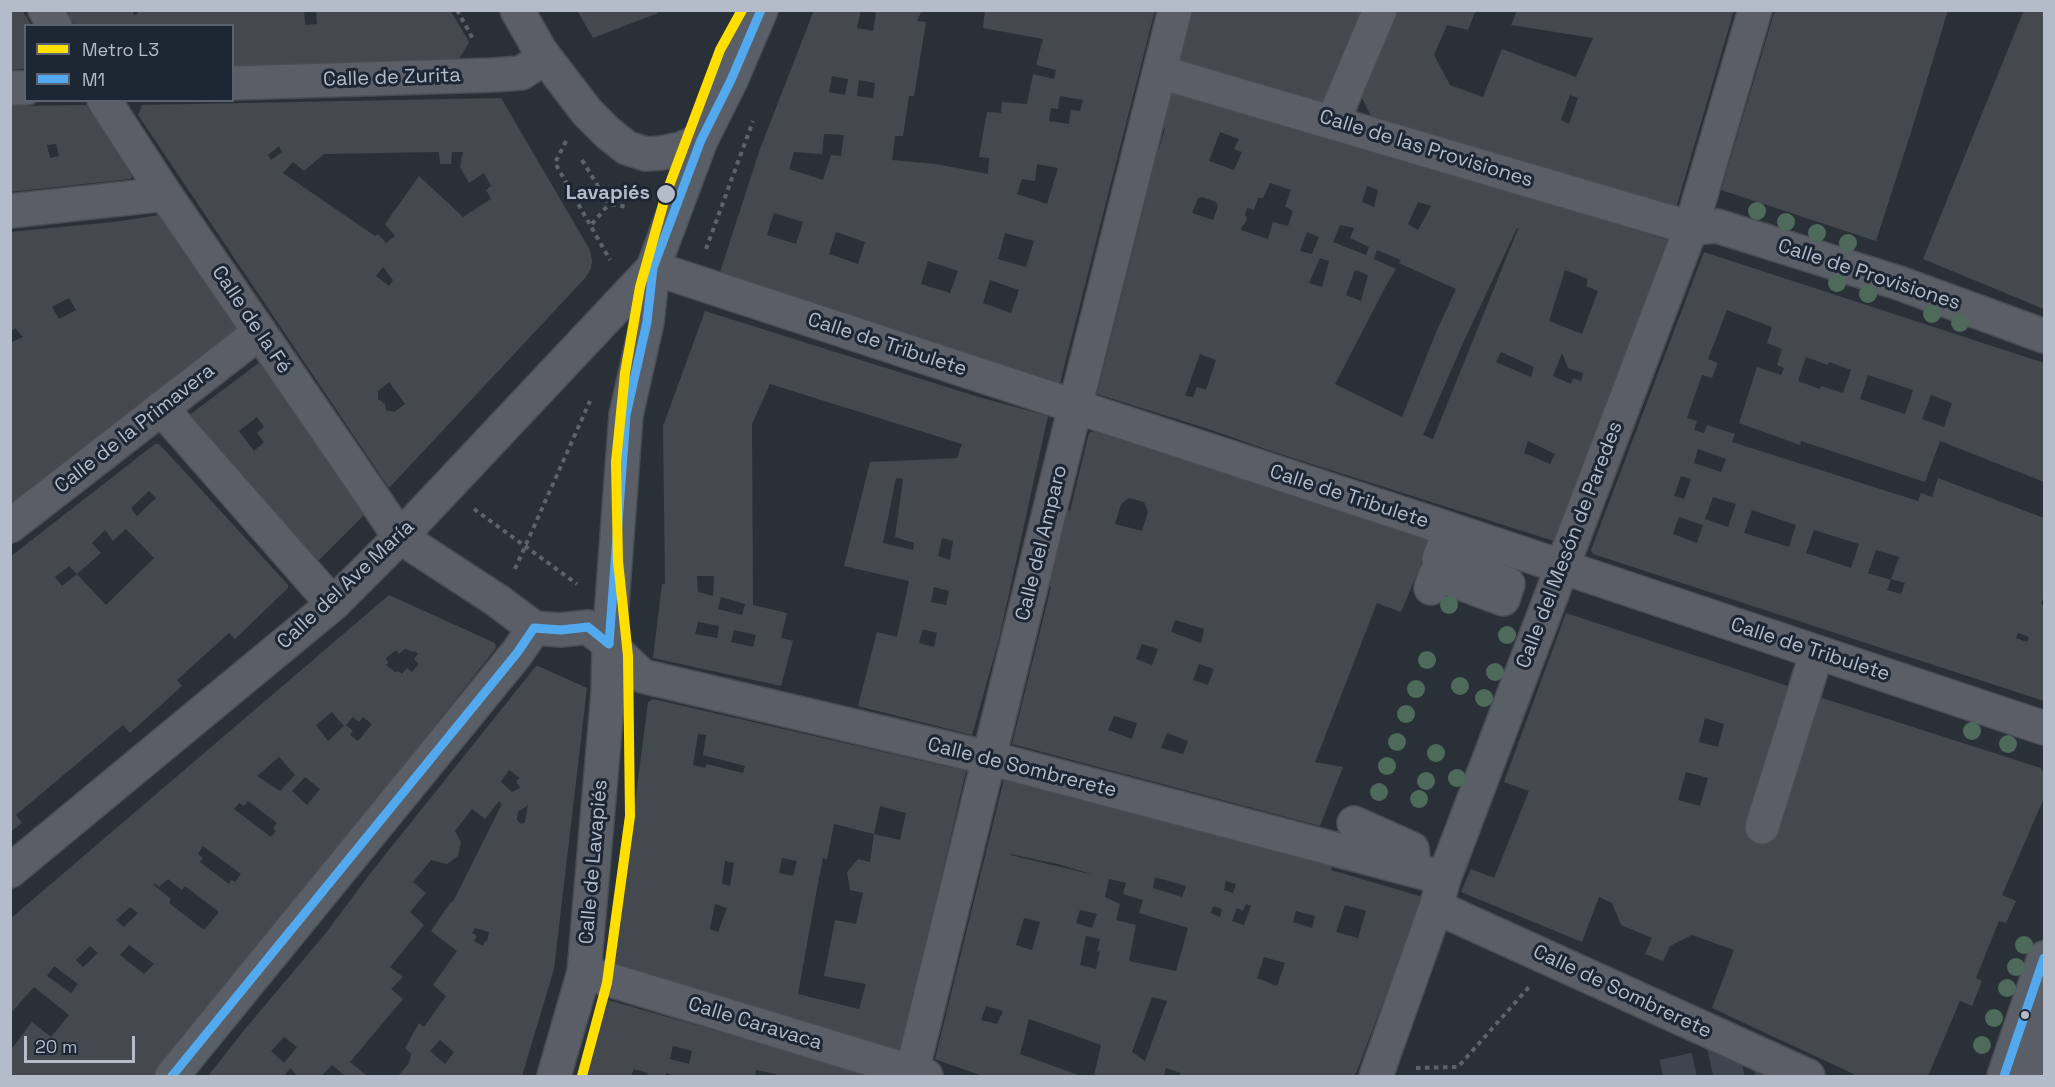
<!DOCTYPE html>
<meta charset="utf-8">
<style>
body{margin:0}
#map{position:relative;width:2055px;height:1087px;overflow:hidden;background:#2a3038;font-family:"Space Grotesk",sans-serif}
canvas{display:block}
.frame{position:absolute;inset:0;border:12px solid #b4bcc9;pointer-events:none}
.legend{position:absolute;left:24px;top:24px;width:210px;height:78px;box-sizing:border-box;background:#1d2633;border:2px solid #59626f;margin:0;padding:8px 10px;list-style:none;font-size:18px;color:#b4bcc9}
.legend li{display:flex;align-items:center;gap:12px;height:30px}
.legend b{width:30px;border:2px solid #59626f}
.scale{position:absolute;left:24px;top:1036px;width:111px;height:27px;box-sizing:border-box;border:3px solid #b4bcc9;border-top:0;padding-left:8px;font-size:18px;line-height:21px;white-space:nowrap;color:#b4bcc9;-webkit-text-stroke:4px #1d2633;paint-order:stroke}
</style>
<div id="map">
<canvas width="2055" height="1087"></canvas>
<div class="frame"></div>
<ul class="legend">
<li><b style="height:8px;background:#ffdf00"></b>Metro L3</li>
<li><b style="height:8px;background:#53a9ee"></b>M1</li>
</ul>
<div class="scale">20 m</div>
</div>
<script>
const ctx = document.querySelector('canvas').getContext('2d');
ctx.lineJoin = 'round';
function fillPath(path, color) { ctx.fillStyle = color; ctx.fill(path, 'evenodd'); }
const shape = rows => new Path2D(rows.map(r => 'M' + r).join(''));
function strokePath(path, color, width, dash) { ctx.strokeStyle = color; ctx.lineWidth = width; ctx.lineCap = dash ? 'butt' : 'round'; ctx.setLineDash(dash || []); ctx.stroke(path); }
function write(font, color, halo, rows, align = 'center') {
  ctx.font = font + ' "Space Grotesk",sans-serif'; ctx.lineWidth = 6; ctx.setLineDash([]); ctx.textBaseline = 'middle'; ctx.strokeStyle = halo; ctx.fillStyle = color; for (const [text, x, y, turn = 0] of rows) {
    ctx.save(); ctx.translate(x, y); ctx.rotate((+turn || 0) * Math.PI / 180); ctx.textAlign = isNaN(turn) ? turn : align; if (halo) ctx.strokeText(text, 0, 0); ctx.fillText(text, 0, 0); ctx.restore();
  }
}
fillPath(shape([
 [10,10,22,10,32,26,26,26,26,69,10,70],
 [65,10,133,10,134,16,141,10,304,10,305,25,317,24,316,10,450,10,469,42,458,61,232,66,232,26,75,26],
 [577,10,657,10,658,13,593,38],
 [814,10,861,10,857,28,873,31,876,13,866,10,922,10,917,21,926,22,914,96,909,96,903,136,895,136,892,160,936,164,988,174,989,158,979,157,987,112,1001,113,1002,102,1027,104,1033,74,1054,79,1056,70,1036,65,1043,39,983,28,985,10,1155,10,1060,383,719,275,760,149],
 [832,76,848,79,845,95,829,92],
 [859,80,875,83,873,98,857,96],
 [1060,96,1083,100,1080,111,1071,110,1069,124,1049,121,1051,108,1058,109],
 [824,134,844,135,841,156,831,155,823,180,789,169,794,152,822,154],
 [1037,164,1058,168,1047,204,1017,194,1022,179,1035,181],
 [774,213,803,222,796,244,767,235],
 [836,232,865,242,858,264,829,254],
 [1005,233,1034,241,1026,267,998,259],
 [928,261,958,271,950,293,921,284],
 [990,280,1019,290,1011,313,983,303],
 [1193,10,1363,10,1325,103,1180,61],
 [1398,10,1476,10,1468,30,1447,25,1434,55,1450,85,1483,97,1502,49,1576,77,1593,38,1511,25,1517,10,1734,10,1676,208,1371,116,1361,96],
 [1570,95,1578,98,1569,124,1561,120],
 [1775,10,1948,10,1913,126,1876,241,1721,190],
 [2024,10,2044,10,2044,309,1923,259],
 [1172,93,1413,165,1449,173,1667,240,1597,432,1554,541,1277,453,1208,429,1097,394,1146,199,1157,149,1159,149,1165,128,1163,127],
 [1220,132,1239,139,1234,149,1242,152,1234,170,1209,161],
 [1270,183,1291,190,1285,206,1293,211,1288,226,1273,222,1268,239,1241,230,1242,226,1245,224,1247,218,1245,215,1247,208,1254,210,1258,198,1263,198],
 [1367,186,1378,190,1374,207,1362,202],
 [1202,197,1216,202,1218,206,1213,220,1192,213,1198,198],
 [1418,202,1431,206,1418,230,1408,224],
 [1340,225,1354,228,1350,238,1369,247,1366,255,1333,242],
 [1517,228,1518,229,1433,439,1423,435,1463,343],
 [1307,232,1319,237,1312,254,1300,251],
 [1377,250,1401,260,1399,263,1456,289,1437,330,1402,417,1335,384,1387,284,1396,269,1374,259],
 [1320,258,1329,261,1322,287,1309,283],
 [1355,270,1368,275,1361,301,1346,295],
 [1565,270,1588,279,1586,286,1598,291,1582,334,1549,321],
 [1501,352,1534,367,1531,377,1496,362],
 [1562,353,1568,368,1583,373,1581,381,1573,378,1571,384,1553,376],
 [1200,354,1216,360,1206,390,1197,387,1193,397,1185,396],
 [1528,441,1555,454,1550,464,1524,453],
 [501,98,590,250,592,261,591,268,586,277,389,488,138,115,142,105],
 [279,146,282,152,271,160,268,155],
 [439,152,440,164,451,164,452,152,463,152,460,167,469,183,484,173,491,186,486,190,491,199,463,217,419,176,385,224,395,236,386,243,378,234,375,236,283,173,293,162,304,171,324,154],
 [383,267,393,280,389,286,376,276],
 [389,382,405,404,394,412,386,410,385,404,378,399,378,391],
 [86,105,122,157,132,177,130,179,10,192,10,106],
 [56,144,59,156,50,158,47,145],
 [160,215,240,331,10,508,10,343,23,337,15,328,10,332,10,232,113,222],
 [69,298,76,310,59,319,52,307],
 [1704,252,2044,363,2044,482,1940,441,1925,482,1801,441,1800,445,1739,423,1757,367,1781,375,1784,368,1777,365,1782,349,1767,343,1772,327,1727,310,1708,359,1718,363,1712,378,1702,375,1687,418,1697,421,1694,430,1704,433,1707,425,1735,434,1732,442,1918,501,1921,493,1932,497,1938,478,2044,518,2044,595,2041,604,2044,606,2044,701,1593,554,1591,550],
 [1806,357,1828,365,1829,362,1851,370,1843,393,1821,386,1820,389,1798,381],
 [1868,375,1913,390,1905,414,1860,399],
 [1931,395,1952,403,1944,427,1922,419],
 [1698,449,1726,459,1721,472,1694,463],
 [1681,476,1691,479,1684,499,1674,496],
 [1713,497,1736,504,1728,527,1705,519],
 [1752,510,1796,525,1789,547,1744,533],
 [1679,517,1703,525,1697,543,1673,534],
 [1814,530,1859,544,1851,568,1806,553],
 [1876,550,1899,557,1891,579,1905,583,1901,594,1887,590,1891,580,1868,573],
 [2018,633,2029,637,2027,642,2016,638],
 [705,311,975,396,1048,416,999,639,972,735,858,706,877,632,897,637,909,581,844,566,870,462,957,458,962,444,770,384,752,424,753,605,787,613,781,638,793,641,781,686,653,658,662,584,665,584,663,426],
 [896,478,903,479,895,537,914,543,913,550,883,543],
 [942,538,953,541,950,560,938,556],
 [697,576,714,576,713,596,698,592],
 [934,587,949,591,946,605,931,602],
 [721,597,745,604,742,615,718,609],
 [698,622,719,626,717,638,695,634],
 [923,629,937,633,934,647,919,643],
 [734,630,756,635,753,647,731,642],
 [260,362,364,515,317,562,184,419],
 [257,417,264,427,257,433,264,442,254,451,239,431],
 [1094,431,1359,517,1359,515,1432,538,1401,612,1377,603,1315,762,1343,767,1320,826,1012,744,1051,587,1048,586,1058,549,1068,510,1070,511,1089,433],
 [1129,498,1144,502,1148,512,1142,531,1115,524,1121,504],
 [1175,620,1204,629,1201,643,1171,632],
 [1142,644,1158,649,1152,665,1136,659],
 [1199,664,1214,669,1208,685,1193,680],
 [1114,716,1137,723,1132,739,1108,730],
 [1167,733,1188,741,1183,754,1161,748],
 [155,444,159,444,197,485,288,585,288,588,235,639,229,633,177,680,182,686,130,733,123,725,16,815,22,823,10,832,10,557],
 [149,491,156,498,137,516,131,508],
 [126,529,154,558,106,605,77,574,62,586,55,577,69,566,77,574,101,553,92,543,105,530,113,541],
 [389,595,495,643,496,648,159,1076,10,1076,10,1051,32,1022,51,1037,69,1015,34,987,10,1014,10,919],
 [405,649,414,652,415,651,418,654,414,659,419,664,412,672,407,668,402,674,398,671,395,672,386,665,388,663,386,658,396,650,399,654],
 [332,712,344,726,328,741,316,725],
 [353,717,359,722,363,717,372,724,358,741,350,735,353,731,346,725],
 [279,757,295,775,280,791,257,776],
 [305,777,320,789,307,805,292,791],
 [248,801,277,823,273,828,276,831,271,837,234,809,239,803,244,806],
 [203,846,241,874,235,882,231,880,229,884,200,862,203,858,198,854],
 [168,879,182,890,185,886,219,912,204,930,169,903,171,899,154,885,155,883,159,887],
 [130,907,138,913,124,927,116,920],
 [129,945,154,964,144,974,120,955],
 [90,946,98,953,83,967,76,960],
 [54,966,78,984,71,993,47,976],
 [1566,613,1794,688,1747,836,1768,843,1816,696,2041,768,2044,774,2044,798,2002,895,2016,901,2006,923,1999,921,1976,978,1982,981,1972,1006,1960,1001,1928,1076,1858,1076,1712,1008,1734,950,1692,935,1670,946,1663,961,1645,954,1652,938,1621,925,1612,903,1599,897,1582,942,1461,892,1471,869,1494,878,1529,791,1504,782],
 [1705,718,1724,724,1718,747,1699,742],
 [1686,772,1708,778,1700,806,1678,800],
 [536,666,538,666,587,688,554,969,522,1076,398,1076,409,1063,411,1054,405,1048,419,1023,424,1027,446,996,433,985,457,951,431,931,450,903,454,900,502,804,499,801,485,819,472,809,455,831,461,842,458,856,447,864,431,860,413,882,426,893,410,912,424,925,390,967,403,977,391,989,403,999,350,1062,367,1076,345,1076,332,1065,321,1076,296,1076,297,1075,290,1068,284,1076,208,1076,245,1029,325,934,369,875],
 [509,770,520,778,516,781,520,788,512,792,501,782],
 [528,805,525,822,521,824,517,820,518,812],
 [475,928,489,932,487,942,485,941,483,946,474,941,477,936,472,933],
 [284,1037,297,1047,284,1063,271,1051],
 [440,1040,454,1052,445,1064,430,1051],
 [653,699,966,771,901,1050,614,967,648,702],
 [698,734,706,735,703,755,745,766,743,773,707,764,705,768,693,765],
 [880,806,906,813,900,840,874,834,870,862,858,859,847,872,850,890,863,893,856,924,835,920,824,976,866,984,859,1009,798,994,818,883,823,858,827,859,834,824,874,834],
 [782,858,797,861,793,876,779,873],
 [725,861,734,863,730,886,722,884],
 [715,904,727,908,718,932,710,929],
 [1004,779,1332,866,1331,870,1423,897,1355,1076,1179,1076,1181,1073,1166,1068,1164,1076,1094,1076,1101,1045,1029,1019,1020,1054,1081,1076,982,1076,935,1059],
 [1010,854,1058,864,1094,875,1010,855],
 [1155,877,1186,886,1182,897,1153,888],
 [1109,879,1126,883,1123,894,1143,900,1139,913,1188,928,1176,971,1129,961,1136,925,1116,920,1120,904,1105,897],
 [1226,881,1236,884,1233,893,1224,890],
 [1246,904,1251,906,1244,925,1232,921,1237,908,1243,911],
 [1345,905,1366,911,1358,938,1336,932],
 [1213,906,1222,909,1220,917,1211,913],
 [1080,910,1097,914,1092,928,1076,923],
 [1296,911,1315,916,1312,928,1293,922],
 [1024,918,1040,922,1032,950,1016,945],
 [1086,936,1100,939,1097,952,1100,951,1096,969,1080,965],
 [1264,957,1285,963,1277,986,1257,978],
 [1152,997,1167,1001,1145,1061,1132,1052],
 [986,1006,1003,1011,997,1024,981,1020],
 [608,1000,874,1076,776,1076,776,1074,756,1070,755,1076,676,1076,666,1073,665,1076,647,1076,648,1073,634,1069,631,1076,585,1076],
 [673,1046,692,1051,689,1064,670,1059]
]), '#444950');
strokePath(shape([
 [1663,1076,1741,1059,1775,1073]
]), '#3f454e', 33, [33, 16]);
const minor = shape([
 [45,10,55,26],
 [517,10,541,52,587,112,608,133,627,148,646,154,661,153,681,149,701,140],
 [1160,72,1691,228,1717,226,1899,283,2044,336],
 [232,83,493,75,521,73,535,64,541,52],
 [10,88,26,88],
 [104,100,165,194,400,537,498,601,534,628,561,630,588,627,609,644,642,676,989,758,1444,878],
 [1333,121,1380,10],
 [10,211,165,194],
 [653,268,1437,525,2044,728],
 [161,408,333,604],
 [10,526,260,332],
 [1431,588,1436,574,1503,599,1508,584,1439,559,1444,546,1480,559],
 [1354,823,1412,849,1414,869],
 [1762,827,1817,652],
 [10,871,333,604,400,537,653,268],
 [1436,907,1808,1076],
 [584,972,926,1076],
 [172,1076,517,653,534,628],
 [554,1076,584,972,608,693,609,644,626,415,647,322,653,268,701,140,731,80,761,10],
 [911,1076,1075,407,1175,10],
 [1376,1076,1436,907,1444,878,1691,228,1755,10],
 [2004,1076,2044,958],
 [2029,1076,2044,1029]
]);
strokePath(minor, '#484c53', 36);
strokePath(shape([
 [457,10,473,39],
 [566,141,555,163,610,260],
 [582,160,609,204,628,207],
 [592,224,609,204],
 [706,249,753,121],
 [474,509,577,584],
 [515,569,590,401],
 [1416,1068,1458,1067,1529,987]
]), '#5d636a', 4, [4.5, 4.5]);
strokePath(minor, '#5a5e66', 33);
strokePath(shape([
 [609,644,626,415,647,322,653,268,701,140,731,80,761,10],
 [172,1076,517,653,534,628,561,630,588,627,609,644],
 [2004,1076,2044,958]
]), '#53a9ee', 9);
strokePath(shape([
 [582,1076,607,983,630,816,628,656,618,561,616,462,625,373,640,287,666,194,720,50,742,10]
]), '#ffdf00', 10);
ctx.fillStyle = '#4e6a5a';
for (const [x, y] of [
 [1757,211],
 [1786,222],
 [1817,233],
 [1848,243],
 [1837,283],
 [1868,294],
 [1932,314],
 [1960,323],
 [1449,605],
 [1507,635],
 [1427,660],
 [1495,672],
 [1460,686],
 [1416,689],
 [1484,698],
 [1406,714],
 [1972,731],
 [1397,742],
 [2008,744],
 [1436,753],
 [1387,766],
 [1457,778],
 [1426,781],
 [1379,792],
 [1419,799],
 [2024,945],
 [2016,967],
 [2007,988],
 [1994,1018],
 [1982,1045]
]) { ctx.beginPath(); ctx.arc(x, y, 9, 0, 2 * Math.PI); ctx.fill(); }
for (const [x, y, r, color] of [
 [666,194,10,"#b4bcc9"],
 [2025,1015,5,"#b4bcc9"]
]) { const dot = new Path2D(); dot.arc(x, y, r, 0, 2 * Math.PI); ctx.fillStyle = color; ctx.fill(dot); strokePath(dot, '#1d2633', 2); }
write('20px', '#b4bcc9', '#1d2633', [
 ["Calle de Zurita",392,78,-2],
 ["Calle de las Provisiones",1426,149,17],
 ["Calle de Provisiones",1869,275,18],
 ["Calle de la Fé",251,320,56],
 ["Calle de Tribulete",887,345,18],
 ["Calle de la Primavera",135,429,-38],
 ["Calle de Tribulete",1349,497,18],
 ["Calle del Amparo",1042,543,-76],
 ["Calle del Mesón de Paredes",1570,545,-69],
 ["Calle del Ave María",346,585,-43],
 ["Calle de Tribulete",1810,650,18],
 ["Calle de Sombrerete",1022,768,14],
 ["Calle de Lavapiés",594,862,-85],
 ["Calle de Sombrerete",1622,992,25],
 ["Calle Caravaca",755,1024,17]
]);
write('bold 20px', '#b4bcc9', '#1d2633', [
 ["Lavapiés",650,194]
], 'right');
</script>
